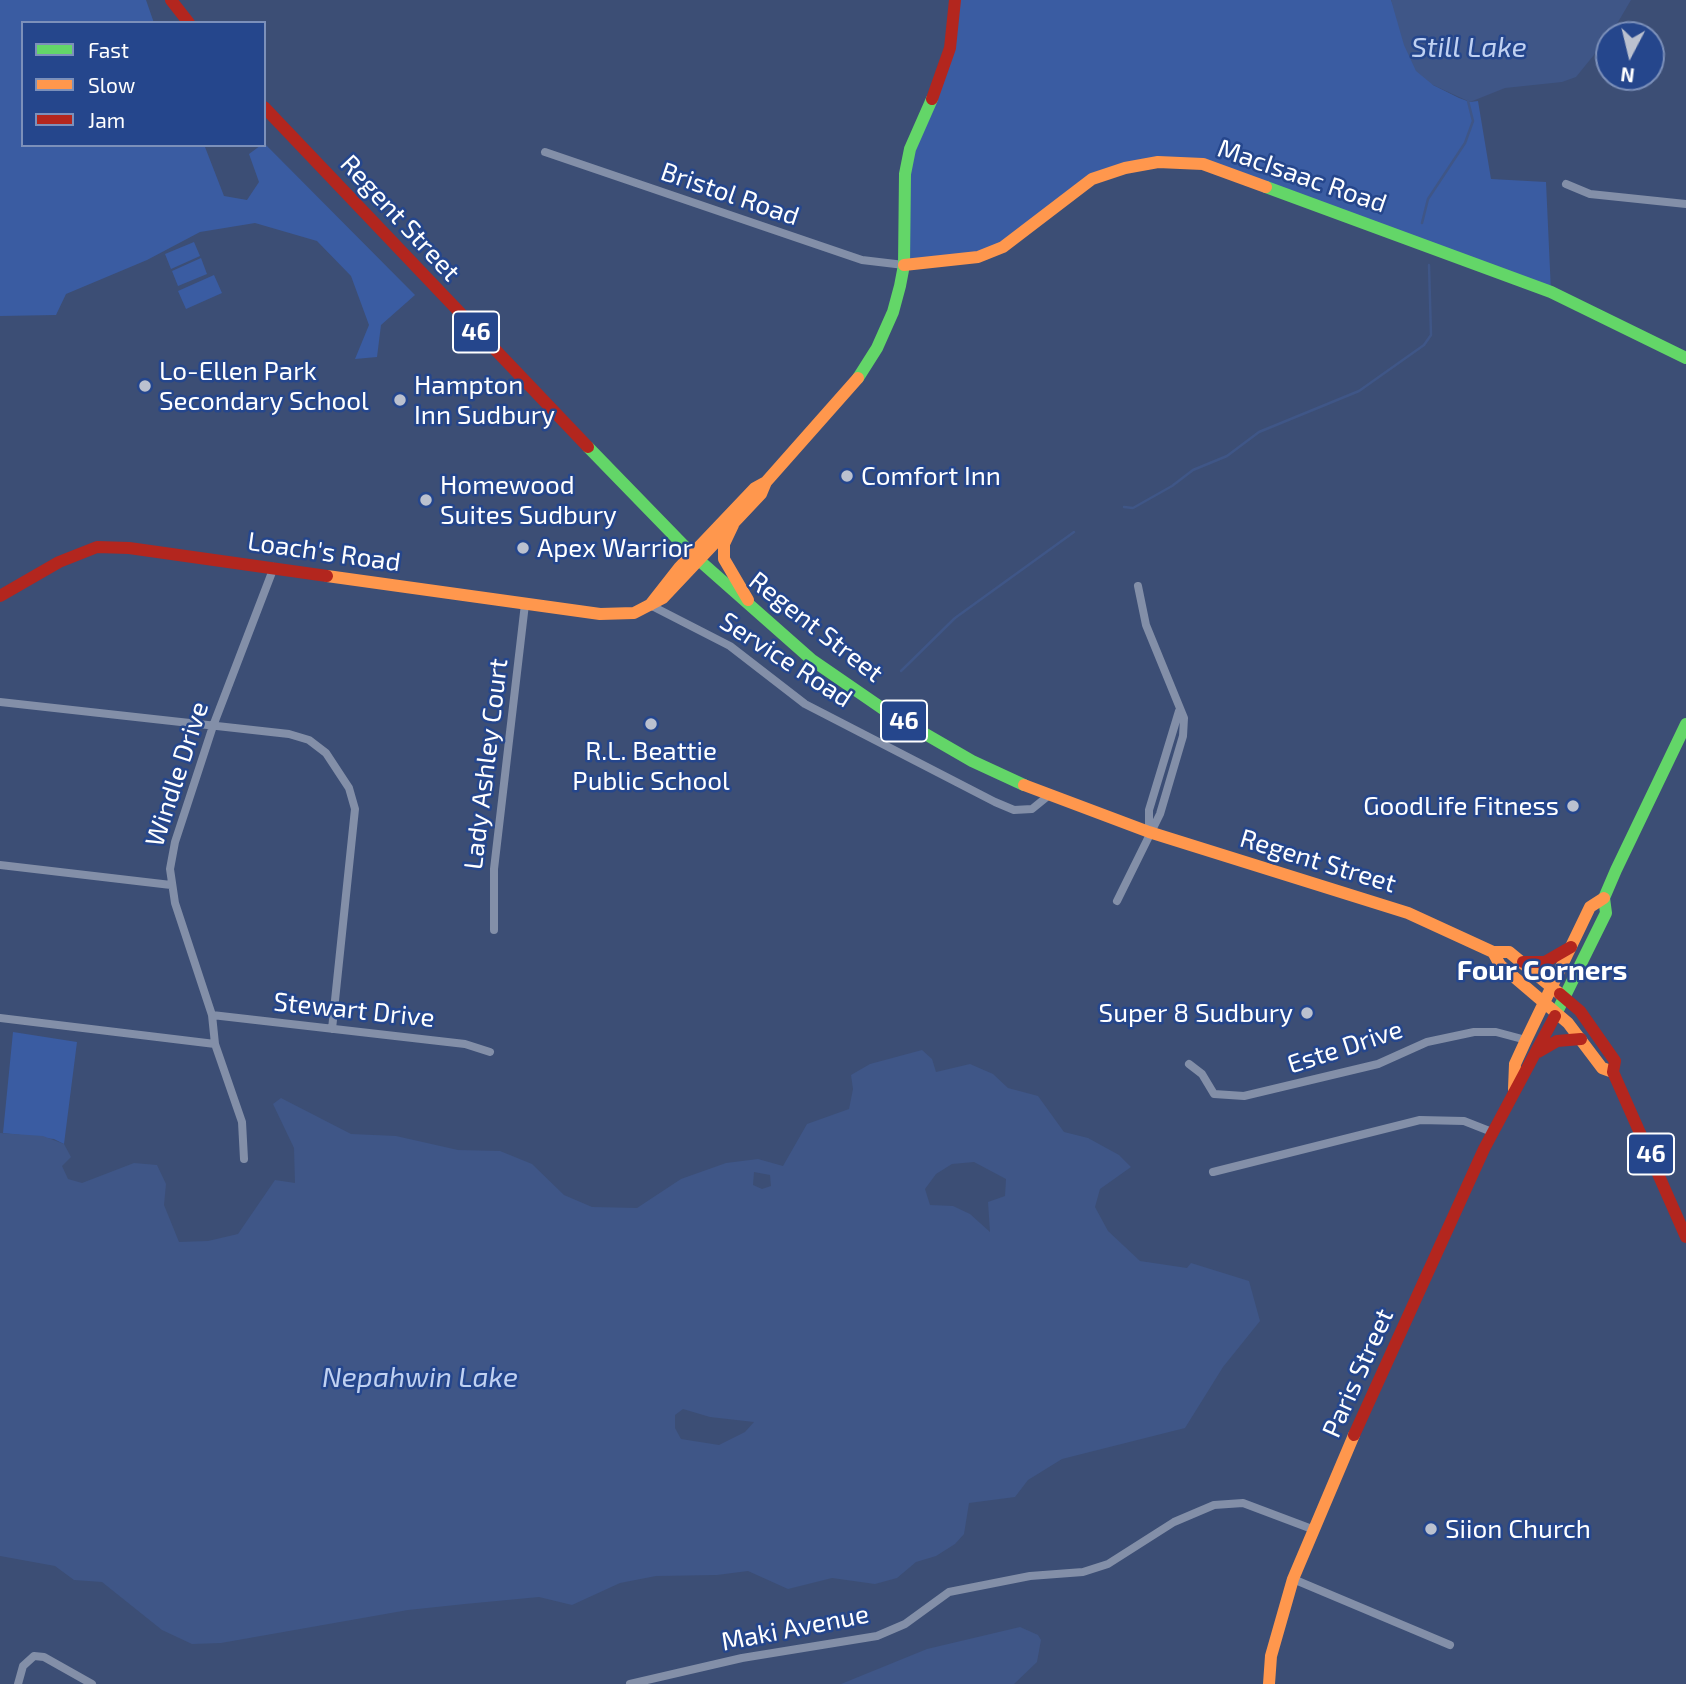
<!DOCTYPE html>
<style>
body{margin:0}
#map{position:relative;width:1686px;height:1684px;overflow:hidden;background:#3c4e75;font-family:"Exo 2",sans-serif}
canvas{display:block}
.legend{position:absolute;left:21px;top:21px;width:245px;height:126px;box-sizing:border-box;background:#25468c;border:2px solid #7c90ba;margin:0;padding:9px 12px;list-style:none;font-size:21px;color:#fff}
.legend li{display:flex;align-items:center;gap:14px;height:35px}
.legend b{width:35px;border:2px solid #7c90ba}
.north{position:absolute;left:1595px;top:21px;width:70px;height:70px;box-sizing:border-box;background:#25468c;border:2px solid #7c90ba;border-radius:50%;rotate:187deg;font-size:19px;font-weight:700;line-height:28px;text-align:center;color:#fff}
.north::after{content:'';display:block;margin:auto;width:24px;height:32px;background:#bbc1cf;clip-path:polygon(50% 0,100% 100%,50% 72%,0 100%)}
</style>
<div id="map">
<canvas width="1686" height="1684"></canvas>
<ul class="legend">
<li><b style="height:9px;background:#63d668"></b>Fast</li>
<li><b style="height:9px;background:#ff974d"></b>Slow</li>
<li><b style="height:9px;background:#b3261e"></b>Jam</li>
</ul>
<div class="north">N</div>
</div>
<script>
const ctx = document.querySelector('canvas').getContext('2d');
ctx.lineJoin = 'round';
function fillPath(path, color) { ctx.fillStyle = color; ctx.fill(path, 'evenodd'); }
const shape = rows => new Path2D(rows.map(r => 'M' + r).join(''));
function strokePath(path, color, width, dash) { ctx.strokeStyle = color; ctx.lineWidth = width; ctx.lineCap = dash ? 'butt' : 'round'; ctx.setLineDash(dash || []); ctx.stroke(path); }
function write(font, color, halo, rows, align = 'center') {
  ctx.font = font + ' "Exo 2",sans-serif'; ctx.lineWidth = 5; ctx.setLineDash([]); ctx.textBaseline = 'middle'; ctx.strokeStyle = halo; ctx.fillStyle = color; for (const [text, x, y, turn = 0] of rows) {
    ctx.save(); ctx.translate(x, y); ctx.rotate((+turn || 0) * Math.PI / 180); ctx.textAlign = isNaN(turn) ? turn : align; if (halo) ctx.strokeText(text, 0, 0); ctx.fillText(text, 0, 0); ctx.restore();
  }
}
fillPath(shape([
 [0,0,146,0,154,23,23,23,23,145,205,147,224,196,247,200,259,182,249,154,264,143,415,295,381,325,377,357,355,359,369,325,351,276,317,241,255,223,200,232,147,260,66,294,56,315,0,316],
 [955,0,1391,0,1433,85,1459,98,1470,102,1478,101,1491,179,1546,182,1551,292,1178,161,1092,179,1003,247,904,265,905,175,944,71],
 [194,242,200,256,171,269,165,254],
 [201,258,207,274,178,286,172,271],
 [214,275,222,293,186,309,178,291],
 [13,1032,77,1042,64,1144,54,1139,3,1133]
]), '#3a5ca2');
fillPath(shape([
 [1391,0,1631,0,1611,34,1576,77,1562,82,1505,88,1470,102,1433,85,1416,71,1404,45],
 [922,1050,932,1059,936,1072,970,1064,993,1074,1008,1088,1038,1096,1064,1132,1088,1138,1119,1155,1131,1167,1100,1189,1095,1207,1108,1231,1140,1261,1187,1268,1191,1263,1249,1281,1260,1321,1223,1367,1185,1428,1062,1459,1028,1480,1015,1497,969,1503,964,1534,955,1544,936,1556,916,1562,897,1578,875,1584,832,1578,788,1589,748,1571,717,1575,656,1576,620,1583,572,1605,539,1597,465,1604,408,1610,221,1643,192,1644,162,1630,102,1582,74,1580,55,1566,0,1556,0,1133,43,1136,64,1144,71,1157,62,1166,68,1179,82,1183,134,1163,157,1165,166,1184,164,1205,179,1242,208,1241,238,1234,275,1180,295,1183,294,1148,273,1104,281,1098,351,1134,396,1136,458,1150,500,1151,532,1164,564,1195,592,1207,637,1208,681,1179,726,1163,758,1159,783,1166,807,1124,849,1109,853,1089,851,1075,870,1064],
 [974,1162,1006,1179,1005,1196,988,1202,990,1232,970,1214,953,1206,930,1205,925,1189,936,1174,952,1164],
 [754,1172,770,1175,771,1186,762,1189,753,1185],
 [683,1409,710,1417,754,1422,745,1432,719,1445,681,1439,675,1428,675,1415],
 [1020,1627,1038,1635,1041,1640,1037,1662,1014,1684,841,1684,927,1649]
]), '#3f5687');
strokePath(shape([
 [1422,223,1428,199,1465,143,1473,121,1468,101],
 [1124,507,1133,508,1172,486,1193,470,1227,456,1259,432,1359,391,1424,345,1431,335,1429,265],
 [901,671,955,618,1074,532]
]), '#3f5687', 2.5);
strokePath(shape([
 [545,152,862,260,904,265],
 [1566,184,1590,194,1686,204],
 [650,605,730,646,805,704,995,802,1014,810,1032,809,1048,796],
 [0,702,289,734,309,740,326,753,349,788,355,809,332,1029],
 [1149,829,1149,810,1179,711],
 [0,865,171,885],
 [1117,901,1160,814,1183,736,1184,718,1146,625,1138,586],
 [494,930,494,869,525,604],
 [212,1015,465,1044,490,1052],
 [0,1018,215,1044],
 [1189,1064,1202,1074,1214,1094,1244,1096,1378,1064,1427,1042,1474,1032,1496,1032,1526,1040],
 [244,1159,242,1122,215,1044,212,1015,175,903,170,869,175,842,213,726,274,567],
 [1213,1172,1420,1120,1464,1121,1492,1132],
 [1293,1579,1450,1645],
 [18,1684,23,1666,34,1656,44,1657,92,1684],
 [630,1684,742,1658,877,1636,905,1624,949,1592,1030,1576,1083,1572,1108,1564,1174,1522,1214,1505,1243,1503,1312,1529]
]), '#838fa8', 8);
strokePath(shape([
 [1266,187,1551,292,1686,358],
 [858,378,877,348,893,312,900,286,904,265,905,174,910,149,932,99],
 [588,447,692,554,812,660,889,713,972,761,1024,785],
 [1555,1016,1606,913,1604,898,1616,870,1686,724]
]), '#63d668', 12);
strokePath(shape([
 [904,265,978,257,1003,247,1092,179,1125,168,1158,162,1203,164,1266,187],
 [733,525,724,544,724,559,748,600],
 [327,576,600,614,634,613,663,598,761,494,766,482],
 [650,605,679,568,755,488,766,482,858,378],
 [1024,785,1149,832,1408,913,1493,952,1509,952,1560,994],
 [1493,952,1500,965,1568,1023,1602,1068,1613,1072],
 [1514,1089,1515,1064,1526,1040,1590,907,1604,898],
 [1269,1684,1271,1656,1293,1579,1354,1435]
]), '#ff974d', 12);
strokePath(shape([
 [171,0,189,23],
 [932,99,950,48,955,0],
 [264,107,588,447],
 [0,596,59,562,97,547,129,548,327,576],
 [1523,962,1545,962,1571,947],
 [1560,994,1580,1011,1615,1061,1613,1072,1686,1237],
 [1538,1052,1557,1041,1581,1039],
 [1354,1435,1484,1149,1555,1016]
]), '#b3261e', 12);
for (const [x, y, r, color] of [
 [145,386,7,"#bbc1cf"],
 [400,400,7,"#bbc1cf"],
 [847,476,7,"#bbc1cf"],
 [426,500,7,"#bbc1cf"],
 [523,548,7,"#bbc1cf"],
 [651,724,7,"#bbc1cf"],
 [1573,806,7,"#bbc1cf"],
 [1307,1013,7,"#bbc1cf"],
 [1431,1529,7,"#bbc1cf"]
]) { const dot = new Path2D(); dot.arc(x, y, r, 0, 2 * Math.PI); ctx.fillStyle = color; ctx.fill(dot); strokePath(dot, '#25468c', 2.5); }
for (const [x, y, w] of [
 [476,332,46],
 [904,721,46],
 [1651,1154,46]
]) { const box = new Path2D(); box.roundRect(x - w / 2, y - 20.5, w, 41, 5); ctx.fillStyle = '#25468c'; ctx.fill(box); strokePath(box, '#fff', 2); }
write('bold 24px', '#fff', null, [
 ["46",476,332],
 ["46",904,721],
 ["46",1651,1154]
]);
write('26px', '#fff', '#25468c', [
 ["MacIsaac Road",1302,176,19],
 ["Bristol Road",730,194,19],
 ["Regent Street",400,218,47],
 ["Loach's Road",324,552,8],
 ["Regent Street",816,627,38],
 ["Service Road",786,660,33],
 ["Lady Ashley Court",486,764,-83],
 ["Windle Drive",177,774,-72],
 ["Regent Street",1318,861,17],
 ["Stewart Drive",354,1010,6],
 ["Este Drive",1345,1047,-18],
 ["Paris Street",1358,1373,-66],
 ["Maki Avenue",795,1628,-11]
]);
write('26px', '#fff', '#25468c', [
 ["Lo-Ellen Park",159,371],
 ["Secondary School",159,401],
 ["Hampton",414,385],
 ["Inn Sudbury",414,415],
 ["Comfort Inn",861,476],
 ["Homewood",440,485],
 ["Suites Sudbury",440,515],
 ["Apex Warrior",537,548],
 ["R.L. Beattie",651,751,"center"],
 ["Public School",651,781,"center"],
 ["GoodLife Fitness",1559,806,"right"],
 ["Super 8 Sudbury",1293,1013,"right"],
 ["Siion Church",1445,1529]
], 'left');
write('italic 28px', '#c0d1f2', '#25468c', [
 ["Still Lake",1469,48],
 ["Nepahwin Lake",420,1378]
]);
write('bold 28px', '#fff', '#25468c', [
 ["Four Corners",1542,971]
]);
</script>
